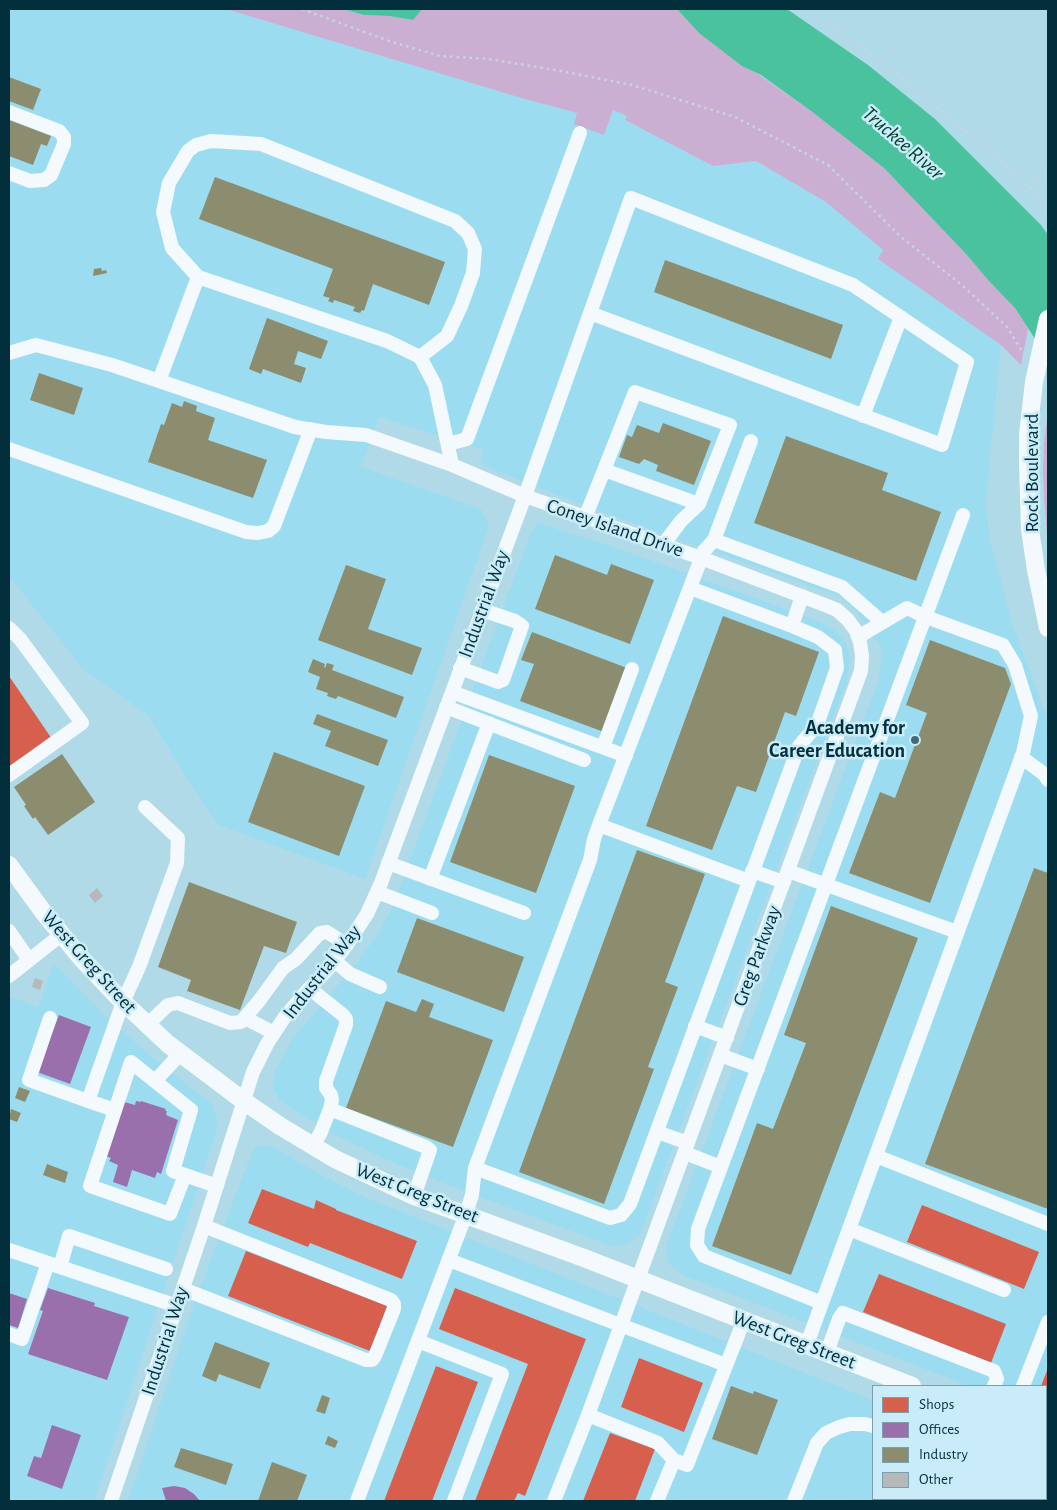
<!DOCTYPE html>
<style>
body{margin:0}
#map{position:relative;width:1057px;height:1510px;overflow:hidden;background:#b1dae8;font-family:"Alegreya Sans",sans-serif}
canvas{display:block}
.frame{position:absolute;inset:0;border:10px solid #032f3c;pointer-events:none}
.legend{position:absolute;left:872px;top:1385px;width:175px;height:115px;box-sizing:border-box;background:#c9ecf8;border:1px solid #7aa0ad;margin:0;padding:6px 9px;list-style:none;font-size:15px;color:#032f3c}
.legend li{display:flex;align-items:center;gap:10px;height:25px}
.legend b{width:25px;border:1px solid #7aa0ad}
</style>
<div id="map">
<canvas width="1057" height="1510"></canvas>
<div class="frame"></div>
<ul class="legend">
<li><b style="height:14px;background:#d6604d"></b>Shops</li>
<li><b style="height:14px;background:#9970ab"></b>Offices</li>
<li><b style="height:14px;background:#8c8c6e"></b>Industry</li>
<li><b style="height:14px;background:#b5b9ba"></b>Other</li>
</ul>
</div>
<script>
const ctx = document.querySelector('canvas').getContext('2d');
ctx.lineJoin = 'round';
function fillPath(path, color) { ctx.fillStyle = color; ctx.fill(path, 'evenodd'); }
const shape = rows => new Path2D(rows.map(r => 'M' + r).join(''));
function strokePath(path, color, width, dash) { ctx.strokeStyle = color; ctx.lineWidth = width; ctx.lineCap = dash ? 'butt' : 'round'; ctx.setLineDash(dash || []); ctx.stroke(path); }
function write(font, color, halo, rows, align = 'center') {
  ctx.font = font + ' "Alegreya Sans",sans-serif'; ctx.lineWidth = 5; ctx.setLineDash([]); ctx.textBaseline = 'middle'; ctx.strokeStyle = halo; ctx.fillStyle = color; for (const [text, x, y, turn = 0] of rows) {
    ctx.save(); ctx.translate(x, y); ctx.rotate((+turn || 0) * Math.PI / 180); ctx.textAlign = isNaN(turn) ? turn : align; if (halo) ctx.strokeText(text, 0, 0); ctx.fillText(text, 0, 0); ctx.restore();
  }
}
fillPath(shape([
 [9,9,226,9,518,97,578,113,604,135,613,109,627,116,625,120,713,166,756,161,826,202,883,250,878,259,1001,345,986,500,989,536,1011,620,1048,720,1048,1417,1046,1416,1046,1386,969,1386,682,1275,667,1261,667,1244,879,679,882,649,856,611,841,597,582,505,480,464,483,450,379,417,361,467,481,509,489,526,365,879,219,825,192,787,149,716,84,670,9,576],
 [538,523,619,549,816,620,836,631,844,641,850,655,847,681,640,1235,628,1244,614,1247,453,1187,392,1162,335,1135,280,1101,272,1086,276,1068,293,1038,360,959,381,929,394,903,531,532],
 [54,963,103,1014,154,1059,213,1105,218,1127,94,1501,9,1501,9,996,38,1007],
 [267,1144,325,1177,367,1198,873,1400,873,1499,1046,1499,1046,1470,1048,1471,1048,1501,128,1501,194,1304,254,1147]
]), '#9cdcf1');
fillPath(shape([
 [226,9,343,9,364,15,389,16,412,20,422,9,677,9,699,33,811,111,884,168,966,254,989,281,1016,308,1028,329,1021,365,1001,345,878,259,883,250,826,202,756,161,713,166,625,120,627,116,613,110,604,135,574,124,577,113,518,97],
 [1048,412,1048,546,1044,499,1043,469,1044,442]
]), '#cbafd3');
fillPath(shape([
 [343,9,422,9,413,20,389,16,364,15],
 [677,9,787,9,868,65,935,119,1041,225,1048,235,1048,359,1015,308,989,281,966,254,884,168,811,111,761,75,742,66,699,33]
]), '#4bc29e');
fillPath(shape([
 [9,676,52,739,9,770],
 [262,1189,314,1209,316,1200,336,1209,336,1210,417,1241,402,1279,310,1243,308,1247,248,1223],
 [922,1205,1039,1252,1024,1289,907,1242],
 [246,1251,387,1306,370,1351,228,1296],
 [879,1274,1006,1324,991,1363,863,1312],
 [455,1288,586,1339,525,1496,518,1493,514,1501,475,1501,528,1364,439,1329],
 [639,1358,703,1383,684,1432,621,1407],
 [436,1366,478,1382,432,1501,384,1501],
 [1048,1368,1048,1390,1046,1389,1046,1386,1041,1386],
 [610,1433,655,1449,635,1501,583,1501]
]), '#d6604d');
fillPath(shape([
 [59,1015,91,1027,70,1084,37,1072],
 [136,1101,141,1102,141,1101,166,1109,165,1111,167,1111,166,1115,178,1120,161,1174,157,1172,155,1178,132,1170,127,1187,113,1182,118,1165,109,1161,111,1158,106,1156,124,1102,135,1105],
 [48,1288,95,1303,94,1306,129,1317,107,1380,28,1354,43,1311,40,1310],
 [9,1293,27,1299,18,1328,9,1325],
 [52,1425,81,1435,62,1489,27,1476,34,1456,41,1458],
 [174,1486,185,1488,194,1494,200,1501,166,1501,162,1488]
]), '#9970ab');
fillPath(shape([
 [9,77,41,89,33,110,9,101],
 [9,120,51,136,47,146,41,144,33,165,9,156],
 [215,177,445,262,429,305,373,284,364,311,362,310,360,313,353,311,355,307,334,300,333,303,328,301,330,298,323,296,333,269,199,219],
 [665,260,843,325,831,359,654,292],
 [101,268,102,271,106,270,107,273,93,276,94,269],
 [267,318,328,341,321,359,298,351,294,364,306,368,301,383,263,369,261,374,249,369],
 [39,373,83,388,74,415,30,400],
 [184,401,197,406,196,411,215,418,208,440,267,460,253,498,148,462,161,424,164,425,172,403,182,407],
 [663,423,711,441,694,485,656,471,658,465,644,459,639,464,619,457,627,435,632,437,637,425,659,433],
 [786,436,888,473,882,490,941,512,916,581,754,523],
 [555,555,607,575,611,564,654,580,630,644,535,609],
 [346,565,386,579,368,629,422,648,412,675,318,640],
 [723,616,819,652,796,716,785,712,756,792,737,786,712,850,646,826],
 [532,632,627,668,604,732,520,701,534,664,521,660],
 [930,640,1005,668,1011,684,930,903,849,873,880,792,895,798,927,713,906,705],
 [313,659,325,664,324,667,325,668,327,663,334,665,332,670,404,697,396,718,338,696,336,699,327,696,328,693,316,689,320,677,308,672],
 [317,714,388,740,378,766,325,746,331,731,313,724],
 [274,752,365,786,339,856,248,822],
 [62,754,95,802,48,835,35,817,33,819,24,806,26,805,14,787],
 [489,755,575,786,536,893,450,862],
 [637,850,705,874,665,982,678,987,648,1067,654,1069,604,1204,519,1172],
 [1034,868,1048,873,1048,1209,925,1164],
 [189,882,297,922,286,953,264,946,240,1010,187,991,191,980,158,967],
 [831,906,918,938,791,1275,712,1246,757,1123,773,1129,806,1043,784,1035],
 [417,918,524,957,504,1012,397,972],
 [422,999,434,1004,429,1017,493,1040,453,1147,346,1108,386,1001,416,1012],
 [19,1087,30,1091,25,1102,15,1098],
 [11,1109,21,1113,17,1122,9,1119],
 [47,1164,68,1172,65,1183,43,1175],
 [215,1342,270,1363,260,1389,219,1374,216,1382,202,1376],
 [731,1386,753,1394,754,1391,778,1400,757,1455,712,1439],
 [322,1395,330,1398,325,1414,316,1411],
 [328,1436,338,1441,335,1448,325,1444],
 [181,1448,233,1464,226,1485,174,1467],
 [272,1462,307,1475,297,1501,258,1501]
]), '#8c8c6e');
fillPath(shape([
 [97,888,103,896,95,903,89,895],
 [35,978,43,981,40,990,32,987]
]), '#b5b9ba');
strokePath(shape([
 [302,9,389,41,440,56,489,59,561,71,632,85,735,117,828,165,901,237,963,286,1007,327,1025,356],
 [830,21,845,35,908,83,1001,161,1029,188,1048,216],
 [1029,188,1048,171]
]), '#c8d5da', 2.5, [2.5, 4]);
strokePath(shape([
 [9,112,59,131,64,137,64,144,51,175,44,180,30,181,9,173],
 [9,353,36,345,112,365,295,427,326,432,366,435,452,465,525,496,701,558,825,605,837,610,848,620,856,631,860,642,862,656,861,671,588,1415,658,1443,674,1460],
 [420,357,447,336,461,306,473,273,475,249,468,233,455,221,261,144,211,141,196,145,188,151,169,183,163,212,172,248,198,277,387,341,420,357,435,385,452,465],
 [159,381,198,277],
 [863,416,901,317],
 [448,444,467,439,580,133],
 [9,449,246,532,258,533,268,531,274,526,311,429],
 [604,470,699,504],
 [585,518,635,392,730,425,699,504,681,521,663,545],
 [714,540,751,441],
 [690,588,792,626,802,596],
 [9,628,20,639,82,723,9,775],
 [460,668,498,682,503,680,522,626,515,621,482,610],
 [452,692,626,756],
 [446,707,584,760],
 [603,747,632,669],
 [1021,757,1044,774,1048,780],
 [599,825,749,881],
 [388,863,524,913],
 [752,871,784,882],
 [788,871,957,932],
 [430,879,489,723],
 [377,892,432,913],
 [9,931,29,960],
 [335,961,350,974,380,987],
 [9,976,61,935],
 [309,988,343,1015,346,1019,346,1025,326,1081,326,1088,331,1095,332,1100,330,1109,321,1132,313,1146],
 [50,1018,29,1080,88,1101,123,1002,139,967,177,863,178,838,145,807],
 [245,1018,274,1033],
 [147,1025,168,1005,178,1003,230,1023,241,1022,259,1001,283,968,296,959,320,933,327,932,347,945],
 [695,1026,727,1038],
 [720,1055,758,1069],
 [155,1081,180,1054],
 [88,1101,115,1110],
 [330,1109,426,1147,430,1150,414,1196],
 [657,1132,688,1143],
 [685,1153,721,1167],
 [876,1156,1048,1224],
 [475,1168,610,1218,621,1215,630,1204,799,746,817,725,837,668,835,650,818,637,792,626],
 [185,1175,170,1214,90,1186,131,1062,191,1110,173,1171,217,1186],
 [849,1229,1004,1290],
 [9,1250,177,1306],
 [449,1260,726,1365],
 [60,1267,69,1236,166,1269],
 [183,1289,366,1360,372,1360,375,1356,394,1309,394,1304,391,1300,204,1226],
 [822,1303,704,1256,697,1245,698,1229,963,515],
 [9,1334,22,1339,48,1263],
 [418,1341,502,1374,454,1501],
 [807,1344,1023,753,1031,716,1015,665,1003,645,926,617,907,608,858,637],
 [827,1352,839,1319,843,1313,994,1371,997,1379,994,1386],
 [1023,1386,1048,1322],
 [1046,1489,1048,1490],
 [111,1501,204,1226,253,1072,267,1044,284,1018,305,993,331,966,350,940,367,914,381,883,525,496,590,313,942,445,967,362,853,285,631,198,590,313],
 [357,1501,466,1214,472,1195,475,1168,590,860,594,839,599,825,704,551,714,540,842,587,882,622],
 [554,1501,588,1415],
 [657,1501,674,1460,687,1465,744,1320],
 [794,1501,817,1443,826,1433,839,1427,850,1424,865,1424,873,1426],
 [891,1501,892,1499],
 [964,1501,965,1499]
]), '#f3f9fc', 14);
strokePath(shape([
 [1048,319,1034,382,1028,434,1028,464,1030,529,1036,570,1048,628],
 [9,865,44,913,82,959,119,998,168,1044,245,1102,280,1126,335,1159,414,1196,584,1258,912,1386],
 [1046,1439,1048,1440]
]), '#f3f9fc', 18);
for (const [x, y, r, color] of [
 [915,740,5,"#406b78"]
]) { const dot = new Path2D(); dot.arc(x, y, r, 0, 2 * Math.PI); ctx.fillStyle = color; ctx.fill(dot); strokePath(dot, '#c9ecf8', 2); }
write('20px', '#032f3c', '#c9ecf8', [
 ["Rock Boulevard",1032,473,-90],
 ["Coney Island Drive",615,528,19],
 ["Industrial Way",484,604,-70],
 ["Greg Parkway",757,956,-70],
 ["West Greg Street",89,962,48],
 ["Industrial Way",322,972,-52],
 ["West Greg Street",417,1193,22],
 ["West Greg Street",794,1340,21],
 ["Industrial Way",165,1341,-72]
]);
write('bold 20px', '#032f3c', '#c9ecf8', [
 ["Academy for",905,728],
 ["Career Education",905,751]
], 'right');
write('italic 21px', '#034029', '#c9ecf8', [
 ["Truckee River",903,143,41]
]);
</script>
